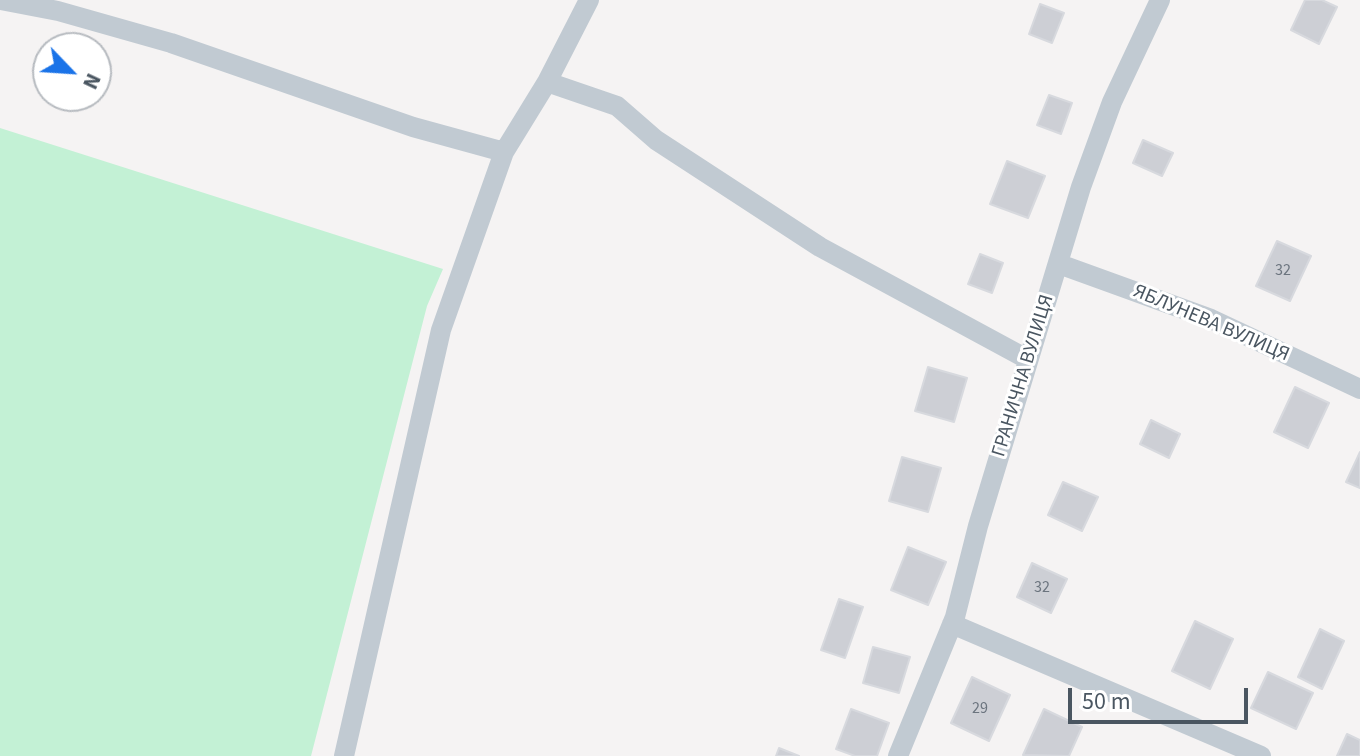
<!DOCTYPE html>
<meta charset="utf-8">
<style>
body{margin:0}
#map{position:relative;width:1360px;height:756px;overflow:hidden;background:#f5f3f3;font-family:"Source Sans 3",sans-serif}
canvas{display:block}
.north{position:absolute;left:32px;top:32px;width:80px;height:80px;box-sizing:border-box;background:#fff;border:2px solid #b7bbc0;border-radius:50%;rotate:115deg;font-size:22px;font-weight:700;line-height:32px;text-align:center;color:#4a5661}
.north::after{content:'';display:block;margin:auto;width:28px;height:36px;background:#1a73e8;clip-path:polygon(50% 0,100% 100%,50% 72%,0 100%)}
.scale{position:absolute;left:1068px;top:688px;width:180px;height:36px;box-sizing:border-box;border:4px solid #4a5661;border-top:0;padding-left:10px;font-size:24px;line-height:28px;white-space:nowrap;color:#4a5661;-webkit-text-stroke:6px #fff;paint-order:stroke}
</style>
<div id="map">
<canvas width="1360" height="756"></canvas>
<div class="north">N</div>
<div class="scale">50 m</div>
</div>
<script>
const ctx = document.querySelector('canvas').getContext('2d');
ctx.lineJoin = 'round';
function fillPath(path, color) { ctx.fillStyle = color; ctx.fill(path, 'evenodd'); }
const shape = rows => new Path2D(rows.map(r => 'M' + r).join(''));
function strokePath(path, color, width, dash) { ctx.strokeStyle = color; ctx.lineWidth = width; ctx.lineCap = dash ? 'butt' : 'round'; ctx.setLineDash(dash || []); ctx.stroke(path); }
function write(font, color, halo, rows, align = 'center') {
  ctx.font = font + ' "Source Sans 3",sans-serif'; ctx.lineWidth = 6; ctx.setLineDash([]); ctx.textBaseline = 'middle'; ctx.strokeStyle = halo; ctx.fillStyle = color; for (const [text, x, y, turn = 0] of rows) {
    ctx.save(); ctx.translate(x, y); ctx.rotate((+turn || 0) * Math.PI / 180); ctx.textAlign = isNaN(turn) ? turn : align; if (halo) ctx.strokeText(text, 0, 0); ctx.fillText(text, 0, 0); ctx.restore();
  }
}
fillPath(shape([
 [0,128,443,269,427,306,311,756,0,756]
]), '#c3f1d5');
const building = shape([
 [1305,0,1322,0,1337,7,1319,44,1291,30,1305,0],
 [1040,4,1064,13,1052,43,1029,34,1040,4],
 [1049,95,1072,103,1061,134,1037,125,1049,95],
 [1143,140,1173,153,1162,176,1133,163,1143,140],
 [1007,161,1045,176,1028,218,990,204,1007,161],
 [1277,241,1311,256,1290,301,1256,286,1277,241],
 [980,254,1003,263,992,293,968,284,980,254],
 [928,367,967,378,954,422,915,411,928,367],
 [1295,387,1329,403,1308,448,1274,432,1295,387],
 [1151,420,1180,434,1169,458,1140,444,1151,420],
 [1360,452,1360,488,1346,482,1360,452],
 [902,457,941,468,928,512,889,501,902,457],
 [1063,482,1098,497,1082,531,1048,515,1063,482],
 [908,547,946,562,928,605,891,590,908,547],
 [1032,563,1067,579,1051,613,1017,597,1032,563],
 [839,599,863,607,845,658,821,650,839,599],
 [1195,621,1233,639,1210,689,1172,671,1195,621],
 [1320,629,1344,641,1322,689,1298,677,1320,629],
 [873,647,910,657,899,693,863,683,873,647],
 [1268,672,1313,693,1296,729,1251,708,1268,672],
 [972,677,1010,695,989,741,951,723,972,677],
 [851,709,889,723,877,756,855,756,836,749,851,709],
 [1044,709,1082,727,1069,756,1023,755,1044,709],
 [1347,734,1360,740,1360,756,1337,756,1347,734],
 [779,748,799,756,776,756,779,748]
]);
fillPath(building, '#cdcfd5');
strokePath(building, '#d7d9de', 2);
strokePath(shape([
 [1,0,58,11,171,43,413,127,504,152],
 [547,82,617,106,656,140,820,247,1027,359],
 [1059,264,1211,319,1360,389],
 [952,624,1261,756],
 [344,756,441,330,504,152,547,82,589,0],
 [898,756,955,617,978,526,1081,187,1112,102,1160,0]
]), '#c1cad2', 20);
write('16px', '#6b747e', null, [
 ["32",1283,271],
 ["32",1042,588],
 ["29",980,709]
]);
write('20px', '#4a5661', '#fff', [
 ["ЯБЛУНЕВА ВУЛИЦЯ",1211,324,23],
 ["ГРАНИЧНА ВУЛИЦЯ",1024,376,-73]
]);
</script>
